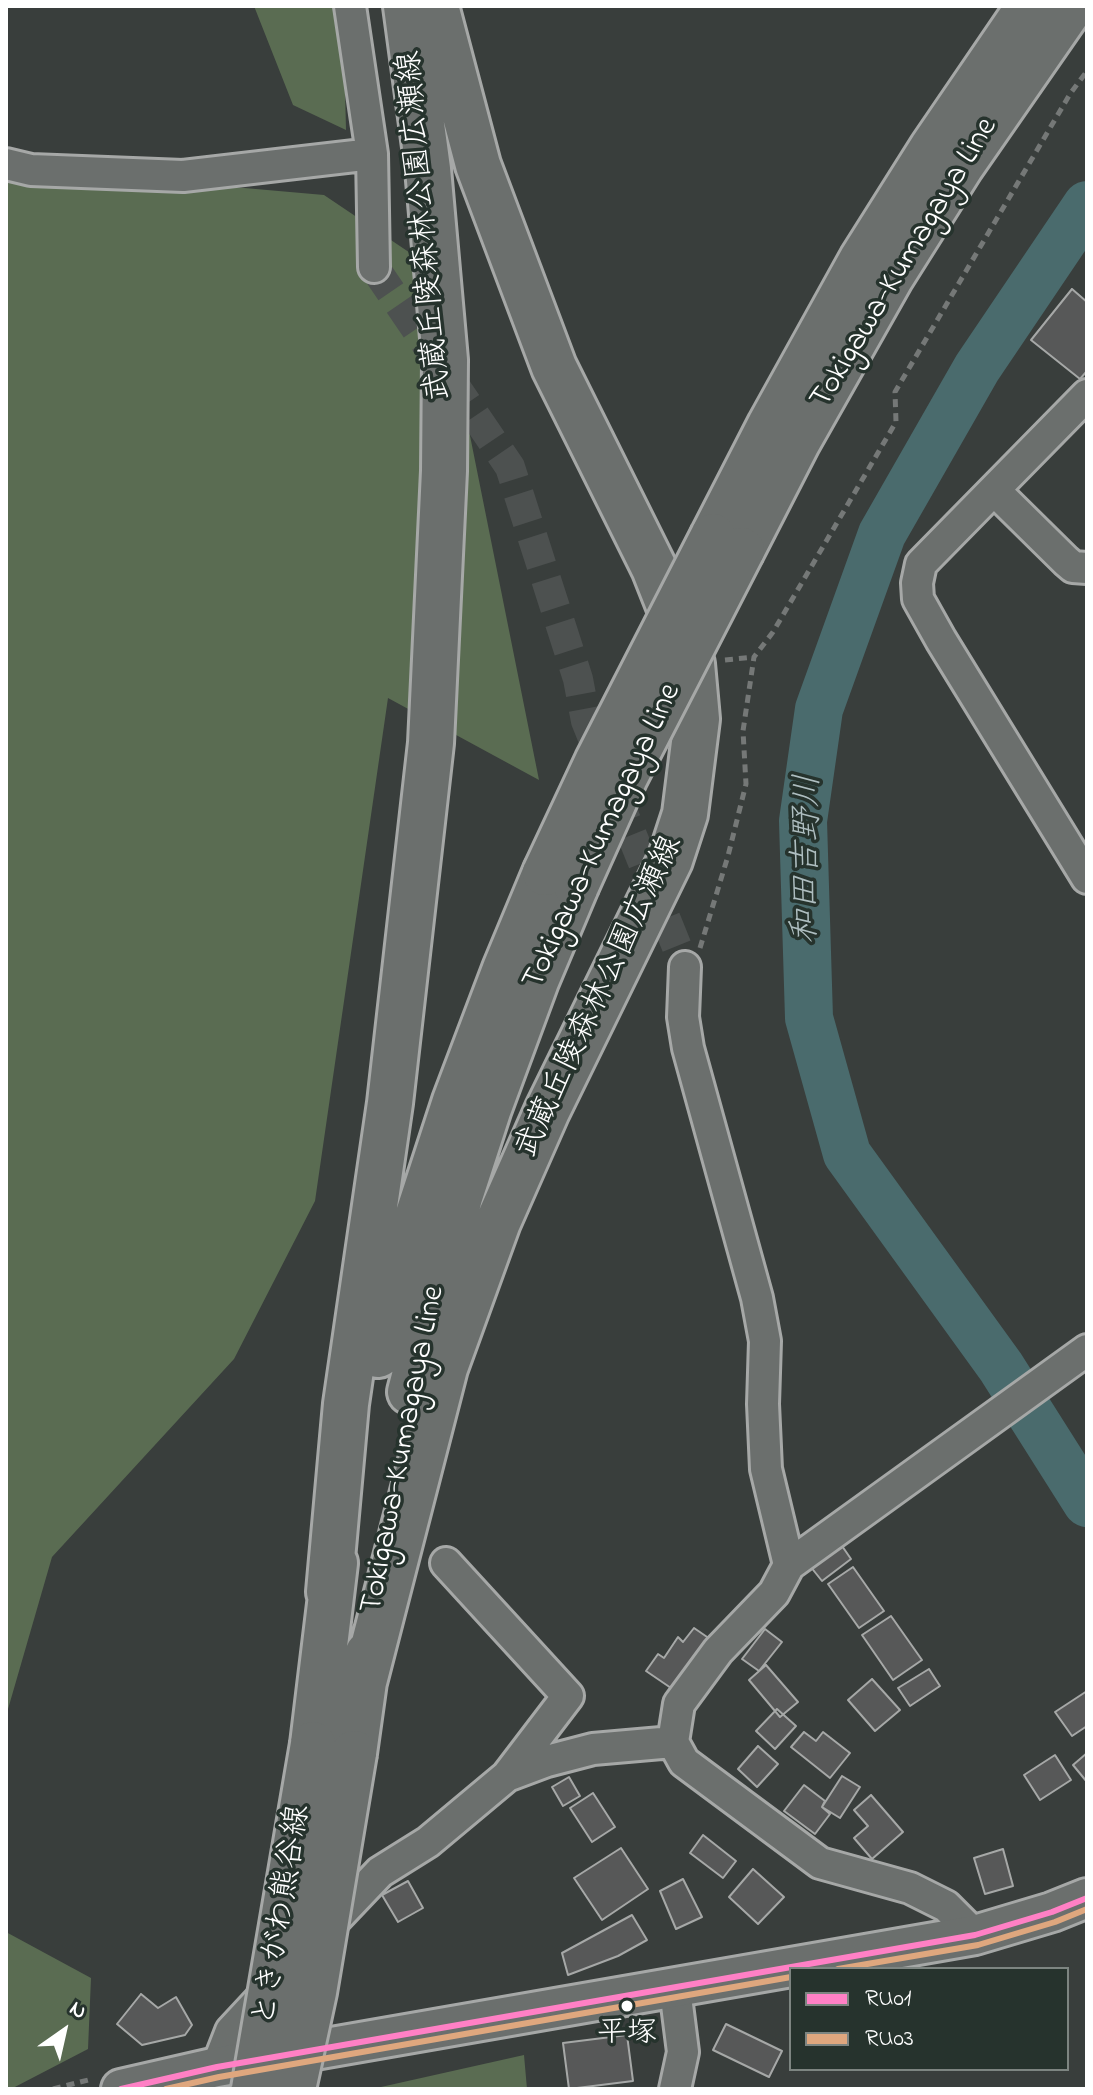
<!DOCTYPE html>
<meta charset="utf-8">
<style>
body{margin:0}
#map{position:relative;width:1093px;height:2095px;overflow:hidden;background:#393e3c;font-family:"Indie Flower",sans-serif}
canvas{display:block}
.frame{position:absolute;inset:0;border:8px solid #fff;pointer-events:none}
.legend{position:absolute;left:789px;top:1967px;width:280px;height:104px;box-sizing:border-box;background:#26332d;border:2px solid #7d8581;margin:0;padding:10px 14px;list-style:none;font-size:24px;color:#fff}
.legend li{display:flex;align-items:center;gap:16px;height:40px}
.legend b{width:40px;border:2px solid #7d8581}
.north{position:absolute;left:24px;top:1991px;width:80px;height:80px;-webkit-text-stroke:6px #26332d;paint-order:stroke;rotate:34deg;font-size:22px;font-weight:700;line-height:32px;text-align:center;color:#fff}
.north::after{content:'';display:block;margin:auto;width:28px;height:36px;background:#fff;clip-path:polygon(50% 0,100% 100%,50% 72%,0 100%)}
</style>
<div id="map">
<canvas width="1093" height="2095"></canvas>
<div class="frame"></div>
<ul class="legend">
<li><b style="height:10px;background:#ff80c5"></b>RU01</li>
<li><b style="height:10px;background:#dfa77e"></b>RU03</li>
</ul>
<div class="north">N</div>
</div>
<script>
const ctx = document.querySelector('canvas').getContext('2d');
ctx.lineJoin = 'round';
function fillPath(path, color) { ctx.fillStyle = color; ctx.fill(path, 'evenodd'); }
const shape = rows => new Path2D(rows.map(r => 'M' + r).join(''));
function strokePath(path, color, width, dash) { ctx.strokeStyle = color; ctx.lineWidth = width; ctx.lineCap = dash ? 'butt' : 'round'; ctx.setLineDash(dash || []); ctx.stroke(path); }
function write(font, color, halo, rows, align = 'center') {
  ctx.font = font + ' "Indie Flower","Klee One",sans-serif'; ctx.lineWidth = 7; ctx.setLineDash([]); ctx.textBaseline = 'middle'; ctx.strokeStyle = halo; ctx.fillStyle = color; for (const [text, x, y, turn = 0] of rows) {
    ctx.save(); ctx.translate(x, y); ctx.rotate((+turn || 0) * Math.PI / 180); ctx.textAlign = isNaN(turn) ? turn : align; if (halo) ctx.strokeText(text, 0, 0); ctx.fillText(text, 0, 0); ctx.restore();
  }
}
fillPath(shape([
 [254,6,343,6,346,130,293,105],
 [6,167,324,195,437,271,539,780,388,698,315,1201,234,1359,52,1557,6,1716],
 [6,1932,91,1978,88,2049,11,2089,6,2089],
 [524,2055,527,2089,372,2089]
]), '#5a6c52');
strokePath(shape([
 [1087,205,977,368,882,534,819,709,803,821,809,1018,847,1154,1001,1367,1087,1503]
]), '#4a6b6d', 48);
const building = shape([
 [1072,289,1087,302,1087,371,1080,379,1031,340,1072,289],
 [840,1543,851,1559,822,1581,810,1566,840,1543],
 [853,1567,884,1611,859,1628,828,1584,853,1567],
 [891,1616,922,1660,893,1680,862,1635,891,1616],
 [694,1628,710,1639,671,1688,646,1671,658,1654,664,1658,678,1637,683,1642,694,1628],
 [765,1629,782,1642,759,1671,742,1659,765,1629],
 [766,1665,798,1702,780,1717,749,1680,766,1665],
 [929,1669,940,1686,910,1706,898,1688,929,1669],
 [872,1679,900,1710,875,1731,848,1700,872,1679],
 [1087,1691,1087,1726,1072,1736,1055,1712,1087,1691],
 [777,1709,796,1726,775,1749,756,1731,777,1709],
 [804,1732,816,1741,823,1732,850,1753,830,1778,791,1747,804,1732],
 [758,1746,778,1764,757,1787,738,1769,758,1746],
 [1087,1753,1087,1782,1073,1765,1087,1753],
 [1055,1755,1071,1780,1040,1800,1024,1775,1055,1755],
 [842,1776,860,1787,840,1818,822,1807,842,1776],
 [569,1777,580,1796,563,1806,552,1787,569,1777],
 [804,1785,825,1801,822,1807,830,1814,815,1834,784,1811,804,1785],
 [593,1793,615,1827,592,1842,570,1808,593,1793],
 [871,1795,903,1832,872,1859,854,1838,868,1826,854,1810,871,1795],
 [703,1835,736,1861,723,1878,690,1853,703,1835],
 [621,1848,648,1889,602,1920,574,1878,621,1848],
 [1003,1849,1013,1886,985,1894,974,1858,1003,1849],
 [753,1869,784,1897,758,1924,729,1897,753,1869],
 [683,1879,702,1917,676,1929,660,1891,683,1879],
 [408,1881,423,1908,398,1922,382,1895,408,1881],
 [632,1915,647,1940,618,1956,568,1975,562,1953,632,1915],
 [141,1994,158,2008,176,1997,192,2025,185,2035,142,2045,117,2024,141,1994],
 [726,2024,782,2051,769,2077,713,2050,726,2024],
 [627,2035,633,2081,569,2089,563,2043,627,2035]
]);
fillPath(building, '#575858');
strokePath(building, '#a6a8a7', 2);
strokePath(shape([
 [374,267,510,467,578,679,586,721,685,967]
]), '#4d5150', 30, [30, 15]);
const minor = shape([
 [350,6,372,154,374,267],
 [6,164,31,170,183,176,372,154],
 [1087,395,921,564,917,583,918,599,941,640,1087,878],
 [994,490,1066,561,1073,567,1087,568],
 [685,967,683,1017,688,1048,757,1298,765,1341,763,1404,766,1469,789,1565],
 [446,1563,568,1696,507,1776],
 [323,1932,380,1872,428,1842,507,1776,547,1761,593,1749,673,1742],
 [975,1935,946,1906,910,1888,820,1863,684,1762,673,1742,679,1704,718,1651,774,1593,789,1565,1087,1350],
 [217,2067,231,2031,271,1988],
 [675,2089,683,2052,675,1989]
]);
const tertiary = shape([
 [121,2089,217,2067,975,1935,1052,1912,1087,1898]
]);
const secondary = shape([
 [713,536,770,425,862,259,932,148,1029,6],
 [742,550,797,443,891,277,961,166,1072,6],
 [378,1355,405,1254,455,1101,505,969,545,873],
 [410,1392,460,1197,489,1108,536,981,576,886],
 [329,1592,346,1404,390,1103,431,743,444,471,445,360,428,169,406,6],
 [364,1682,445,1368,498,1222,547,1111,670,860,685,814,697,719,692,664,654,568,554,367,478,165,436,6],
 [313,1744,335,1563],
 [354,1753,368,1653]
]);
strokePath(minor, '#a6a8a7', 36);
strokePath(tertiary, '#a6a8a7', 44);
strokePath(secondary, '#a6a8a7', 50);
strokePath(shape([
 [725,660,754,657],
 [700,948,728,856,746,784,743,731,754,657,773,632,896,422,895,392,1070,94,1087,71],
 [53,2089,92,2079]
]), '#757877', 5, [8, 6]);
strokePath(minor, '#6b6f6d', 30);
strokePath(tertiary, '#6b6f6d', 38);
strokePath(secondary, '#6b6f6d', 44);
const secondaryBridge = shape([
 [545,873,597,762,713,536],
 [576,886,625,777,742,550],
 [254,2089,313,1744],
 [293,2089,314,1992,354,1753]
]);
strokePath(secondaryBridge, '#a6a8a7', 50, []);
strokePath(secondaryBridge, '#6b6f6d', 44);
strokePath(shape([
 [121,2089,217,2067,975,1935,1052,1912,1087,1898]
]), '#ff80c5', 6);
strokePath(shape([
 [838,1969,978,1945,1055,1922,1087,1909],
 [166,2089,219,2077,791,1977]
]), '#dfa77e', 6);
for (const [x, y, r, color] of [
 [627,2006,7,"#fff"]
]) { const dot = new Path2D(); dot.arc(x, y, r, 0, 2 * Math.PI); ctx.fillStyle = color; ctx.fill(dot); strokePath(dot, '#26332d', 3); }
write('30px', '#fff', '#26332d', [
 ["平塚",627,2036]
]);
write('32px', '#fff', '#26332d', [
 ["武蔵丘陵森林公園広瀬線",427,226,-95],
 ["Tokigawa-Kumagaya Line",906,264,-59],
 ["Tokigawa-Kumagaya Line",604,837,-65],
 ["武蔵丘陵森林公園広瀬線",601,998,-65],
 ["Tokigawa-Kumagaya Line",405,1450,-79],
 ["ときがわ熊谷線",284,1916,-81]
]);
write('italic 34px', '#aebec0', '#26332d', [
 ["和田吉野川",810,859,-89]
]);
</script>
